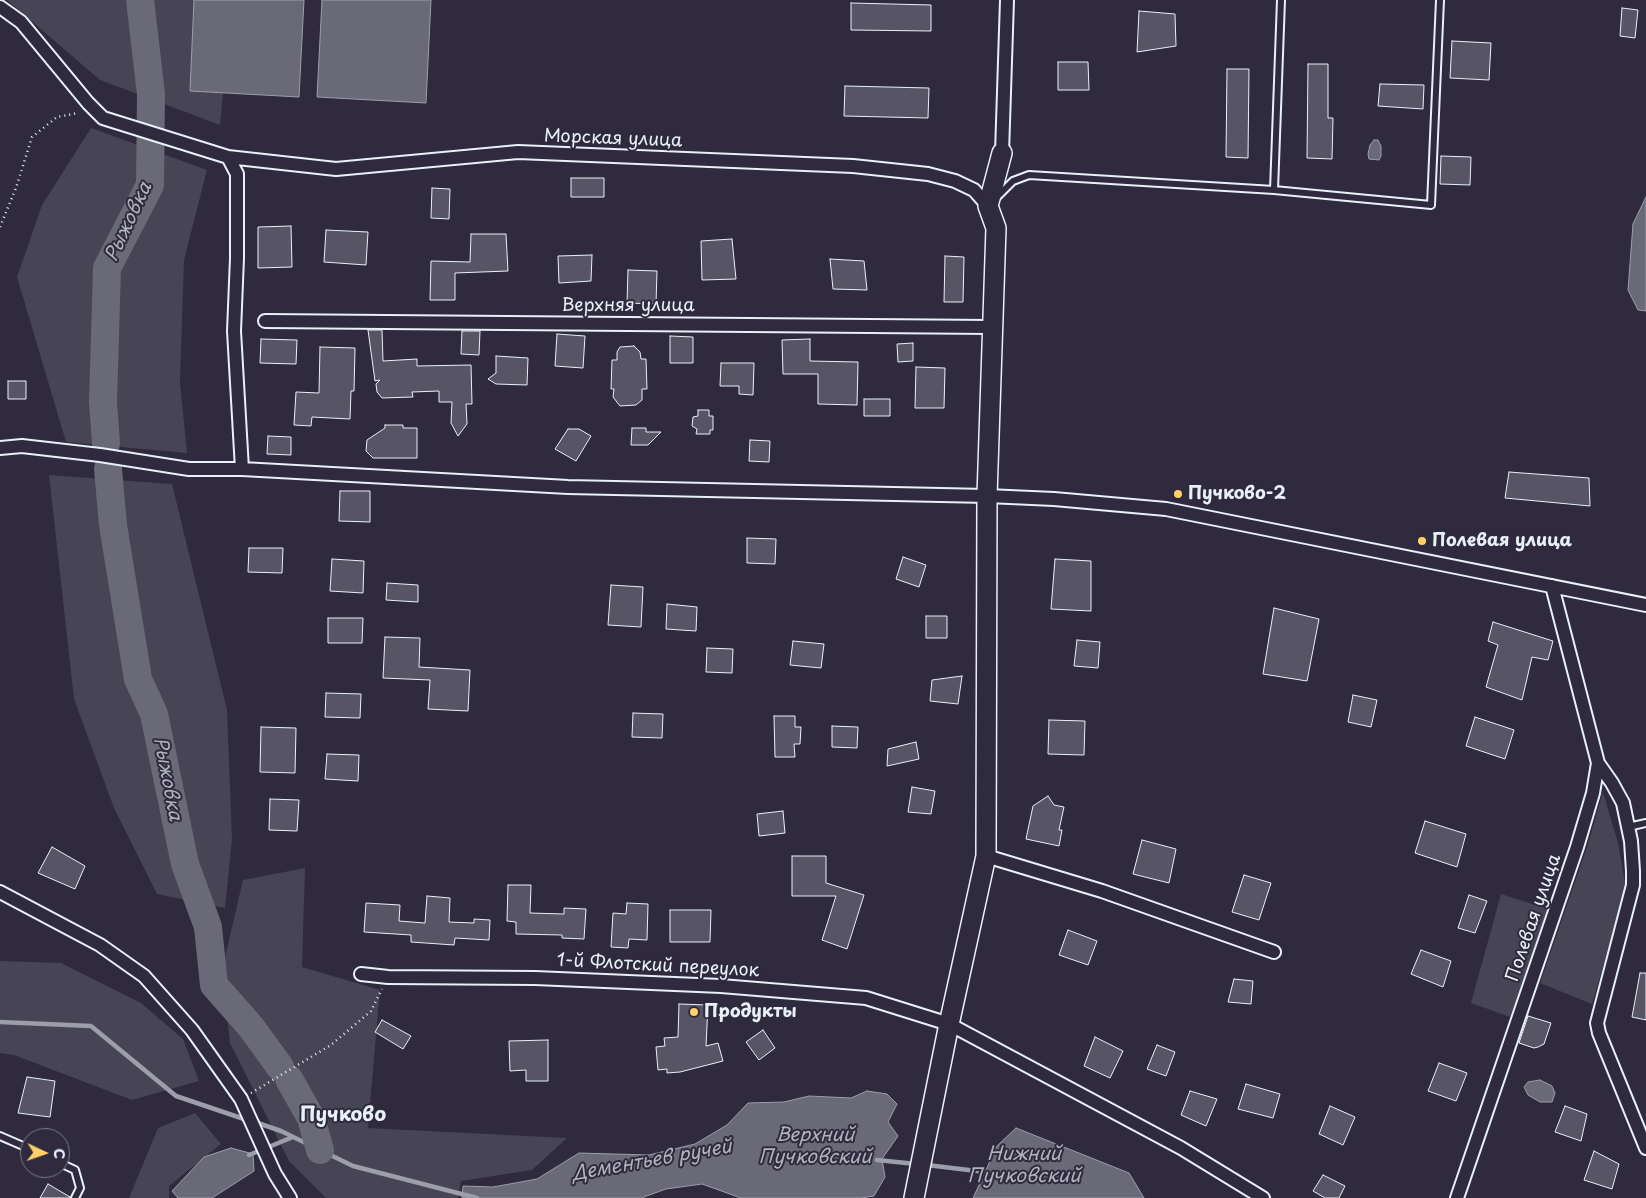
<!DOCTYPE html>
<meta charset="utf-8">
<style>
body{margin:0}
#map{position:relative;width:1646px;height:1198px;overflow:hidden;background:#2f2a3d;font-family:"Playpen Sans",sans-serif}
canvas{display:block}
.north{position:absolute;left:20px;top:1128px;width:50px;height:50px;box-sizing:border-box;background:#2f2a3d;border:1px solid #797a88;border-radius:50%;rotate:93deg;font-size:14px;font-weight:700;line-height:20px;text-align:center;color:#e8f1f8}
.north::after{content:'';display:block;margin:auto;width:18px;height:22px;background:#ffd166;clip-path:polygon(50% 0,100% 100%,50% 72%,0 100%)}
</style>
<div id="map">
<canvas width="1646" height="1198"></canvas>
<div class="north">С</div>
</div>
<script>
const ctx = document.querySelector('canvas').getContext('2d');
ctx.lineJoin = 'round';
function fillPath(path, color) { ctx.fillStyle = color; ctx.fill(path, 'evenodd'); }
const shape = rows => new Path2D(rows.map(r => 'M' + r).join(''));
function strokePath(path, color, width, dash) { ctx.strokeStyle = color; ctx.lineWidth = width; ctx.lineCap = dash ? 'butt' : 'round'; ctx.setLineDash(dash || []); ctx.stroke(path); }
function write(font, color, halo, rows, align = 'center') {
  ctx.font = font + ' "Playpen Sans",sans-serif'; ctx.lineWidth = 4; ctx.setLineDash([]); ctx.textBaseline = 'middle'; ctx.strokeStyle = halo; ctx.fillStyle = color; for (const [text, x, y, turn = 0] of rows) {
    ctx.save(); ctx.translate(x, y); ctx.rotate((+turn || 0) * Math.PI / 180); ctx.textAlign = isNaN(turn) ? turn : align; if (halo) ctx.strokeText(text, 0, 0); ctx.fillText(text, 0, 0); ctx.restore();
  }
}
fillPath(shape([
 [7,0,232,0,220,125,100,80],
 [91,128,207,170,184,260,180,383,187,453,66,442,17,277,42,205],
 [49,475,172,484,227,710,232,840,225,908,157,894,114,808,74,699],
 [1603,792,1618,843,1626,888,1592,1004,1540,983,1587,847],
 [305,868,302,967,380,990,368,1128,567,1138,532,1170,461,1181,458,1198,326,1198,289,1161,230,1043,222,970,243,880],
 [1501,894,1551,910,1513,1018,1471,1003],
 [0,961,61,963,141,1003,183,1039,199,1081,132,1100,14,1055,0,1053],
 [195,1113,221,1144,169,1186,169,1198,129,1198,158,1128]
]), '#464455');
const water = shape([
 [194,0,304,0,299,97,190,91,194,0],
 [322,0,431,0,426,103,317,97,322,0],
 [1374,140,1378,140,1381,146,1381,156,1379,160,1369,159,1368,154,1370,145,1374,140],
 [1646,197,1646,311,1638,310,1628,290,1633,224,1646,197],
 [1540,1080,1552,1086,1555,1093,1552,1102,1540,1102,1528,1095,1524,1087,1528,1082,1540,1080],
 [867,1091,887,1094,897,1104,888,1122,898,1136,882,1159,885,1177,874,1196,861,1198,741,1198,702,1184,666,1189,641,1198,462,1198,463,1186,493,1187,537,1179,579,1153,649,1155,695,1144,727,1125,748,1103,784,1102,809,1096,851,1098,867,1091],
 [1016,1128,1129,1173,1144,1198,973,1198,997,1146,1016,1128],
 [231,1148,253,1154,254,1171,212,1198,178,1198,172,1191,204,1157,231,1148]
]);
fillPath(water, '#696978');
strokePath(water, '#9c9fab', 1);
strokePath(shape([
 [0,1022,91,1026,176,1096,247,1120],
 [255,1122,281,1131,353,1166,477,1198],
 [249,1155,293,1137],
 [877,1160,916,1164],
 [927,1165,985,1172,990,1174]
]), '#9c9fab', 4.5);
strokePath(shape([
 [106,443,103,402,107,268,150,185,151,94,140,0],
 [108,469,113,525,138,679,154,714,185,864,208,927,214,985,251,1027,280,1067],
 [289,1079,311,1118,320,1150]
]), '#696978', 28);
const building = shape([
 [851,3,931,5,931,31,851,30,851,3],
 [1622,8,1638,10,1635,38,1620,36,1622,8],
 [1139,11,1175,14,1176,46,1137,52,1139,11],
 [1452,41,1491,43,1489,80,1450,78,1452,41],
 [1058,62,1088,62,1089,90,1058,90,1058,62],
 [1308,64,1328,64,1328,118,1333,118,1332,159,1307,158,1308,64],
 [1227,69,1249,69,1248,158,1226,157,1227,69],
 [1380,84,1424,85,1423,109,1378,106,1380,84],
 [845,86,929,88,928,118,844,116,845,86],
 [1441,156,1471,157,1470,185,1440,184,1441,156],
 [571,178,604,178,604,197,571,197,571,178],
 [432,188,450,189,449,219,431,218,432,188],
 [291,226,292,267,258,268,258,227,291,226],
 [326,230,368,232,366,265,324,262,326,230],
 [471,234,506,234,508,271,455,273,455,300,430,300,431,261,470,262,471,234],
 [732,239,736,279,702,280,701,241,732,239],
 [592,255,591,281,559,283,558,256,592,255],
 [945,256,964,257,963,302,944,302,945,256],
 [830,259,864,261,867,290,833,289,830,259],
 [628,270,657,271,656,304,627,303,628,270],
 [368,330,382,330,383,361,417,359,417,366,471,365,472,404,466,404,467,424,458,436,451,423,452,402,439,402,439,391,412,392,413,397,382,398,377,392,376,384,380,380,375,381,368,330],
 [462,331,480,331,479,355,461,354,462,331],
 [557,334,585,336,583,368,555,366,557,334],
 [670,336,693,337,693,363,670,363,670,336],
 [261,339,297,340,296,364,260,363,261,339],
 [810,339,810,361,858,362,857,405,818,404,818,374,783,374,782,340,810,339],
 [913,343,913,361,898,362,897,344,913,343],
 [634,346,640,352,641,359,646,359,647,389,642,389,642,400,636,405,620,406,613,397,614,389,611,389,612,360,617,360,617,352,620,347,634,346],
 [320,347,355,348,354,391,351,391,350,419,312,417,311,426,294,425,296,392,319,393,320,347],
 [496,356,528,358,527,385,496,384,488,379,496,373,496,356],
 [721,363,754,363,753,395,739,394,739,386,720,386,721,363],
 [916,367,945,368,944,408,915,408,916,367],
 [8,381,26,381,26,399,8,399,8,381],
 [864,399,890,399,890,416,864,416,864,399],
 [698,410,709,410,709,416,713,416,713,430,710,430,710,434,696,434,697,429,692,426,693,417,698,416,698,410],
 [385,425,403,425,403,428,417,428,417,458,373,458,366,451,367,440,385,428,385,425],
 [632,428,646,428,646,432,661,432,648,445,631,445,632,428],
 [568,429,579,429,591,436,576,461,555,449,568,429],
 [268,436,291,437,291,455,267,454,268,436],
 [750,440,770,441,769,462,749,461,750,440],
 [1509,472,1589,478,1590,506,1505,498,1509,472],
 [340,491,370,491,370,522,339,521,340,491],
 [747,538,776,539,775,564,747,563,747,538],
 [249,548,283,548,282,573,248,572,249,548],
 [903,557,926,565,919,587,896,579,903,557],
 [332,559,364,561,363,593,330,591,332,559],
 [1055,559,1091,561,1091,611,1051,609,1055,559],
 [387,583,418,585,418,602,386,600,387,583],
 [611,585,643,587,641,627,608,625,611,585],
 [667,604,697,607,696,631,666,629,667,604],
 [1274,608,1319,619,1307,681,1263,674,1274,608],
 [926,616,947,616,947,638,926,638,926,616],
 [328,618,363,618,362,643,328,643,328,618],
 [1493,622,1553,641,1548,660,1532,657,1522,700,1486,687,1498,645,1488,641,1493,622],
 [385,637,420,638,419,667,470,670,468,711,428,709,430,680,383,678,385,637],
 [1077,640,1100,642,1098,668,1074,666,1077,640],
 [793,641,824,644,821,668,790,665,793,641],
 [707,648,733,649,732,673,706,672,707,648],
 [962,676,958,704,930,701,932,680,962,676],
 [326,693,361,694,360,718,325,717,326,693],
 [1353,695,1377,700,1371,727,1348,722,1353,695],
 [633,713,663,714,662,738,632,737,633,713],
 [774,716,795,716,795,727,801,727,800,744,794,744,795,757,775,757,774,716],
 [1475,717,1514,730,1505,759,1466,746,1475,717],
 [1049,720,1085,721,1084,755,1048,754,1049,720],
 [832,726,858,727,857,748,832,747,832,726],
 [261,727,296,728,295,773,260,772,261,727],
 [916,742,919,759,887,766,888,749,916,742],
 [327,754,359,755,358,781,325,779,327,754],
 [912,787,935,791,931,814,908,812,912,787],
 [1048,796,1054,805,1064,807,1059,830,1062,830,1059,846,1026,839,1033,806,1048,796],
 [270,799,299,800,297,831,269,830,270,799],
 [783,811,785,833,759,836,757,814,783,811],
 [1425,821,1466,834,1457,867,1415,853,1425,821],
 [1142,840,1176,849,1169,883,1133,874,1142,840],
 [52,847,85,866,75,889,38,873,52,847],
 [792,856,826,856,826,883,864,895,847,949,822,940,836,896,792,896,792,856],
 [1244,875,1271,883,1259,920,1232,912,1244,875],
 [508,885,531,885,530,913,564,914,564,908,586,909,584,939,562,938,562,935,516,934,516,922,507,921,508,885],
 [1469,895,1487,901,1475,933,1458,928,1469,895],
 [427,896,450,898,449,922,474,923,474,919,490,920,489,940,455,938,454,945,411,942,411,935,364,932,366,903,400,905,399,921,425,923,427,896],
 [627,903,648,904,647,940,629,939,628,948,611,947,613,913,626,914,627,903],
 [670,910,711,910,710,942,670,942,670,910],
 [1068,930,1097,941,1088,965,1059,955,1068,930],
 [1421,950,1451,961,1443,987,1411,974,1421,950],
 [1640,973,1646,973,1646,1020,1632,1017,1640,973],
 [1234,979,1253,981,1251,1004,1228,1002,1234,979],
 [679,1004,708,1005,706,1046,718,1043,723,1061,680,1072,667,1073,667,1069,658,1070,656,1047,665,1046,664,1038,678,1037,679,1004],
 [1528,1016,1551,1023,1544,1044,1538,1047,1534,1048,1519,1043,1528,1016],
 [382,1020,411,1036,403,1049,375,1032,382,1020],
 [763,1030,775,1048,759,1060,746,1042,763,1030],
 [1095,1037,1123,1051,1110,1078,1084,1066,1095,1037],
 [548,1040,548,1081,526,1081,526,1070,510,1071,509,1041,548,1040],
 [1157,1045,1175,1052,1166,1076,1147,1069,1157,1045],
 [1439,1063,1467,1073,1456,1101,1428,1091,1439,1063],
 [27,1077,55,1081,50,1117,18,1113,27,1077],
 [1246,1084,1280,1094,1273,1118,1238,1109,1246,1084],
 [1190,1091,1217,1099,1206,1126,1181,1115,1190,1091],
 [1330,1106,1355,1117,1343,1145,1319,1134,1330,1106],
 [1565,1106,1587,1114,1581,1141,1555,1132,1565,1106],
 [1594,1151,1619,1164,1612,1189,1584,1180,1594,1151],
 [1323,1175,1345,1186,1339,1198,1325,1198,1313,1191,1323,1175],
 [48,1184,70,1197,70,1198,40,1198,48,1184]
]);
fillPath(building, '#575565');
strokePath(building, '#e8f1f8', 1);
const lane = shape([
 [1274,190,1281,0],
 [996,198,1013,181,1029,175,1274,190,1431,205,1440,0],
 [1628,827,1646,823],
 [0,1136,30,1149],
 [60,1163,75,1170,80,1188,75,1198]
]);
const street = shape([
 [0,7,21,22,88,103,103,118,228,157,336,169,518,152,853,166,928,174,955,181,974,190,988,206],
 [1002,153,1007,0],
 [228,157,237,174,237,258,234,331,242,469],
 [265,321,991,327],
 [0,448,22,446,100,455,189,469,242,469,568,487,987,496,1054,499,1166,509,1646,605],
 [1598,763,1612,783,1623,803,1631,841,1633,871,1633,885,1597,1023,1599,1033,1646,1148],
 [986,856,1102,891,1274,952],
 [0,892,100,945,144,976,192,1030,241,1099,275,1174,290,1198],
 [361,974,388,977,535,978,721,986,866,998,949,1024,1181,1148,1263,1198],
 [1457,1198,1577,847,1593,793,1598,763,1552,586]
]);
const secondary = shape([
 [914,1198,948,1029,986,856,987,496,996,228,988,206,1002,153]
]);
strokePath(lane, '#e8f1f8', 10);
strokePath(street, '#e8f1f8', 16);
strokePath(secondary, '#e8f1f8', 22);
strokePath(shape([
 [0,227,16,188,32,137,57,117,78,113],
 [251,1093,331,1045,371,1011,382,989]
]), '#e8f1f8', 2.5, [1, 4]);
strokePath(lane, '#2f2a3d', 6);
strokePath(street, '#2f2a3d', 12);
strokePath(secondary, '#2f2a3d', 19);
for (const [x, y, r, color] of [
 [1178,494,5,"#ffd166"],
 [1422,541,5,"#ffd166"],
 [694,1012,5,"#ffd166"]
]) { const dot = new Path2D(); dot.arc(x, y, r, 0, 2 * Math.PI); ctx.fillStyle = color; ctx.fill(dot); strokePath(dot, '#2f2a3d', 2); }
write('18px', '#e8f1f8', '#2f2a3d', [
 ["Морская улица",613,139,2],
 ["Верхняя улица",628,306],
 ["Полевая улица",1534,918,-71],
 ["1-й Флотский переулок",658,966,3]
]);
write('bold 18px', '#e8f1f8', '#2f2a3d', [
 ["Пучково-2",1188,494],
 ["Полевая улица",1432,541],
 ["Продукты",704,1012]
], 'left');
write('italic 19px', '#afb4be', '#2f2a3d', [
 ["Рыжовка",129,222,-65],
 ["Рыжовка",167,779,79],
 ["Верхний",815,1136],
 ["Пучковский",815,1158],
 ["Нижний",1024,1155],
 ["Пучковский",1024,1177],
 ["Дементьев ручей",652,1161,-10]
]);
write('bold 20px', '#e8f1f8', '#2f2a3d', [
 ["Пучково",343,1115]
]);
</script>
